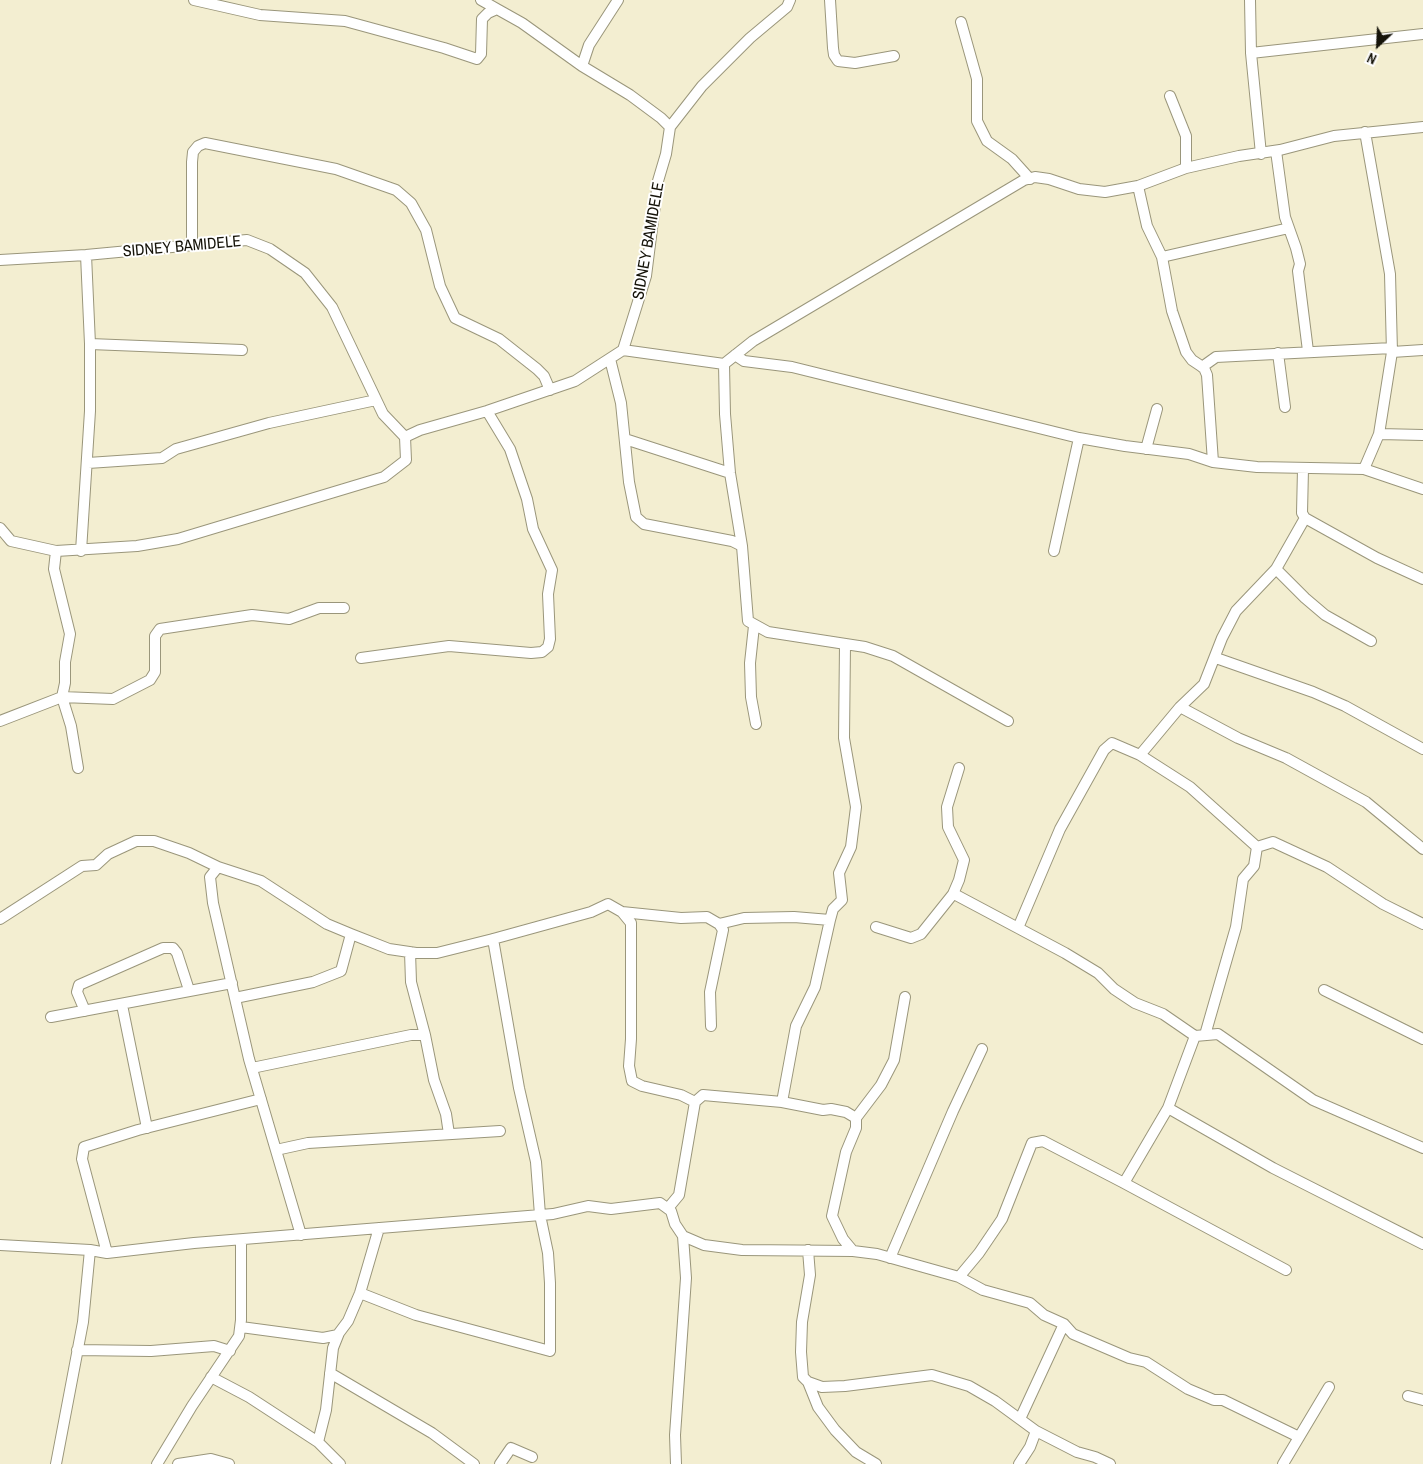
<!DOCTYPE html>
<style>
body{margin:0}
#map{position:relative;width:1423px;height:1464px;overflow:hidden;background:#f3eed1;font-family:"Archivo Narrow",sans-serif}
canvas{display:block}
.north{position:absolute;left:1353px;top:20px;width:50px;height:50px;-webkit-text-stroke:4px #fff;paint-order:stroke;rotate:205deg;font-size:14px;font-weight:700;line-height:20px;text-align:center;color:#151309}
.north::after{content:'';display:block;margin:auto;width:18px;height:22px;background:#151309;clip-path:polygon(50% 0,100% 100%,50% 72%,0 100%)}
</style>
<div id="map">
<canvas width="1423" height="1464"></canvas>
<div class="north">N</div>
</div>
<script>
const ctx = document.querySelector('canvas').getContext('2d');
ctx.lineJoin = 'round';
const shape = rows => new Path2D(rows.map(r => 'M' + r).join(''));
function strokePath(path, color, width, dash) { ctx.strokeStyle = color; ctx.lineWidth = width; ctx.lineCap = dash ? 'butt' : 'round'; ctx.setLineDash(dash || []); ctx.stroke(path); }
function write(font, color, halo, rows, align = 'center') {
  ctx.font = font + ' "Archivo Narrow",sans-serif'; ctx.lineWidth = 4; ctx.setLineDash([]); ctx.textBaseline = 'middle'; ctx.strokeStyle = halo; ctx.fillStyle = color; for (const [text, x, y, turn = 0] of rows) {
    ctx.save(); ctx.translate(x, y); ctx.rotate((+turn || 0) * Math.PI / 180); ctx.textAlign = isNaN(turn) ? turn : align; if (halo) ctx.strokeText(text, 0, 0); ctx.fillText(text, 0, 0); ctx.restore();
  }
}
const minor = shape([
 [481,0,497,9],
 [830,0,833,48,834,55,838,61,855,63,894,56],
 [1250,0,1251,53,1261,154],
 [961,22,977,79,977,121,987,141,1012,159,1030,179],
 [1251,53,1423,34],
 [582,66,589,45,618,0],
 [1170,96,1186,136,1186,168],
 [670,127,702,86,750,38,787,7,790,0],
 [1276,151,1285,217,1296,248,1300,264,1298,271,1308,351],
 [1138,186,1147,226,1162,257,1172,311,1186,352,1192,360,1204,368,1207,375,1213,462],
 [192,244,192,162,193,152,198,146,205,143,336,169,396,190,411,203,426,230,440,286,455,318,499,339,537,369,544,376,550,390],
 [1162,257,1289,228],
 [0,260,86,255,247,240,270,249,305,273,332,307,383,414,405,437,420,430,487,411,575,381,623,350,646,276,658,181,666,154,670,127,661,118,630,95,582,66,522,23,497,9,488,13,482,19,481,54,477,59,444,48,345,21,260,15,194,0],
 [90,344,242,350],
 [623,350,724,364],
 [1392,352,1423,350],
 [1278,353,1285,407],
 [735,355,744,361,792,367,1079,438,1125,446,1189,454,1213,462,1257,467,1364,469,1379,434,1392,352,1390,274,1365,132],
 [610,359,621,403,629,482,636,517,644,524,732,541,742,546],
 [1202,367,1216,357,1392,348],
 [1379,434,1423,435],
 [625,439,730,473],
 [1146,449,1157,409],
 [88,463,162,458,176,449,269,423,376,400],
 [1303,469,1302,513,1305,518,1377,558,1423,579],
 [1364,469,1423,489],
 [0,528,11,541,56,551,137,546,178,539,384,477,406,460,405,437],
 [81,551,90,411,90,344,86,255],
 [1054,551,1079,438],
 [1276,569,1305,598,1325,615,1371,641],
 [754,626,750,663,751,697,756,724],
 [361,658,449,646,531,653,542,652,548,647,550,639,548,594,552,570,533,529,527,499,510,449,487,411],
 [1216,658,1313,692,1345,706,1423,749],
 [1180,707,1238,738,1286,758,1366,802,1423,849],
 [0,721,62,697,65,683,65,662,70,634,54,569,56,551],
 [1008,721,893,656,865,647,768,632,748,621,742,546,730,473,725,414,724,364,753,341,1024,180,1035,177,1049,179,1079,189,1105,192,1138,186,1186,168,1239,156,1280,150,1334,136,1423,127],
 [1140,755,1180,707,1204,684,1222,638,1236,611,1276,569,1305,518],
 [78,768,71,726,62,697,113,699,150,680,155,672,155,636,160,629,252,615,289,619,319,608,344,608],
 [953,894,959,880,964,860,948,827,947,807,959,768],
 [622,912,681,918,707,917,719,924,723,930,710,992,711,1026],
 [0,919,82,866,96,865,108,854,136,841,154,841,189,853,218,867],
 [719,924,744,918,794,917,830,920],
 [876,927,911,938,921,934,953,894,956,895,1065,953,1098,973,1114,989,1135,1003,1163,1014,1195,1036,1218,1034,1313,1100,1423,1148],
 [1018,928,1060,829,1104,750,1112,743,1140,755,1190,787,1257,847,1273,842,1327,867,1383,904,1423,924],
 [1324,990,1423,1039],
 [235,998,313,982,341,971,351,934],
 [122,1005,147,1128],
 [85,1011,77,992,79,985,163,948,173,948,177,953,189,990],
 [51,1017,232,983],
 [425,1035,434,1080,446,1114,449,1134],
 [1205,1035,1236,927,1243,879,1254,866,1257,847],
 [1195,1036,1168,1108,1124,1183,1286,1270],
 [252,1068,411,1035,425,1035,411,982,410,952],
 [782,1102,796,1026,815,987,830,920,833,909,842,900,839,873,851,847,856,807,844,738,845,645],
 [1168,1108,1273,1168,1423,1244],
 [856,1118,881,1085,894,1060,905,997],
 [276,1150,308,1143,500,1131],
 [669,1207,679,1195,695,1102,703,1095,782,1102,823,1110,831,1109,846,1112,856,1118,856,1128,846,1152,832,1216,843,1239,853,1251],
 [301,1235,249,1059,213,903,210,877,218,867,261,881,327,924,351,934,389,949,416,953,437,953,493,939,591,912,608,904,622,912,631,923,631,1039,629,1066,632,1081,642,1086,681,1095,695,1102],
 [0,1245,90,1250,107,1253,194,1243,553,1214,588,1206,611,1209,660,1203,671,1211,675,1224,683,1236,704,1245,742,1250,853,1251,877,1254,959,1277,983,1290,1030,1303,1044,1315,1064,1324,1073,1334,1129,1358,1146,1362,1188,1389,1214,1400,1223,1400,1299,1437],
 [808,1250,810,1275,802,1322,801,1352,803,1377,808,1382,818,1407,835,1430,856,1452,876,1464],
 [107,1253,82,1159,84,1147,138,1130,261,1099],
 [890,1258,953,1111,982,1049],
 [959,1277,979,1253,1002,1219,1032,1143,1043,1141,1124,1183],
 [360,1293,416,1315,550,1351,550,1283,548,1253,540,1215,536,1162,519,1088,493,939],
 [241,1327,323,1338,338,1335],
 [77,1350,151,1351,214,1346,230,1351],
 [330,1373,432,1433,474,1464],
 [211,1377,249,1397,318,1442,340,1464],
 [808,1382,822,1387,845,1386,932,1375,969,1386,995,1401,1036,1431,1030,1447,1019,1464],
 [1408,1396,1423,1400],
 [1020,1419,1064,1324],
 [1036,1431,1077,1452,1095,1457,1110,1464],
 [318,1442,326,1410,333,1348,339,1333,348,1321,360,1293,379,1228],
 [56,1464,83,1322,90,1250],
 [157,1464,192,1406,239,1336,241,1320,241,1240],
 [178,1464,211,1459,229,1464],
 [500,1464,511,1448,532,1457],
 [676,1464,675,1435,686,1278,683,1236],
 [1283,1464,1329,1387]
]);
strokePath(minor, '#9a967b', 12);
strokePath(minor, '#fff', 10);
write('16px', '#151309', '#fff', [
 ["SIDNEY BAMIDELE",649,241,-80],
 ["SIDNEY BAMIDELE",182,247,-5]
]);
</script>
